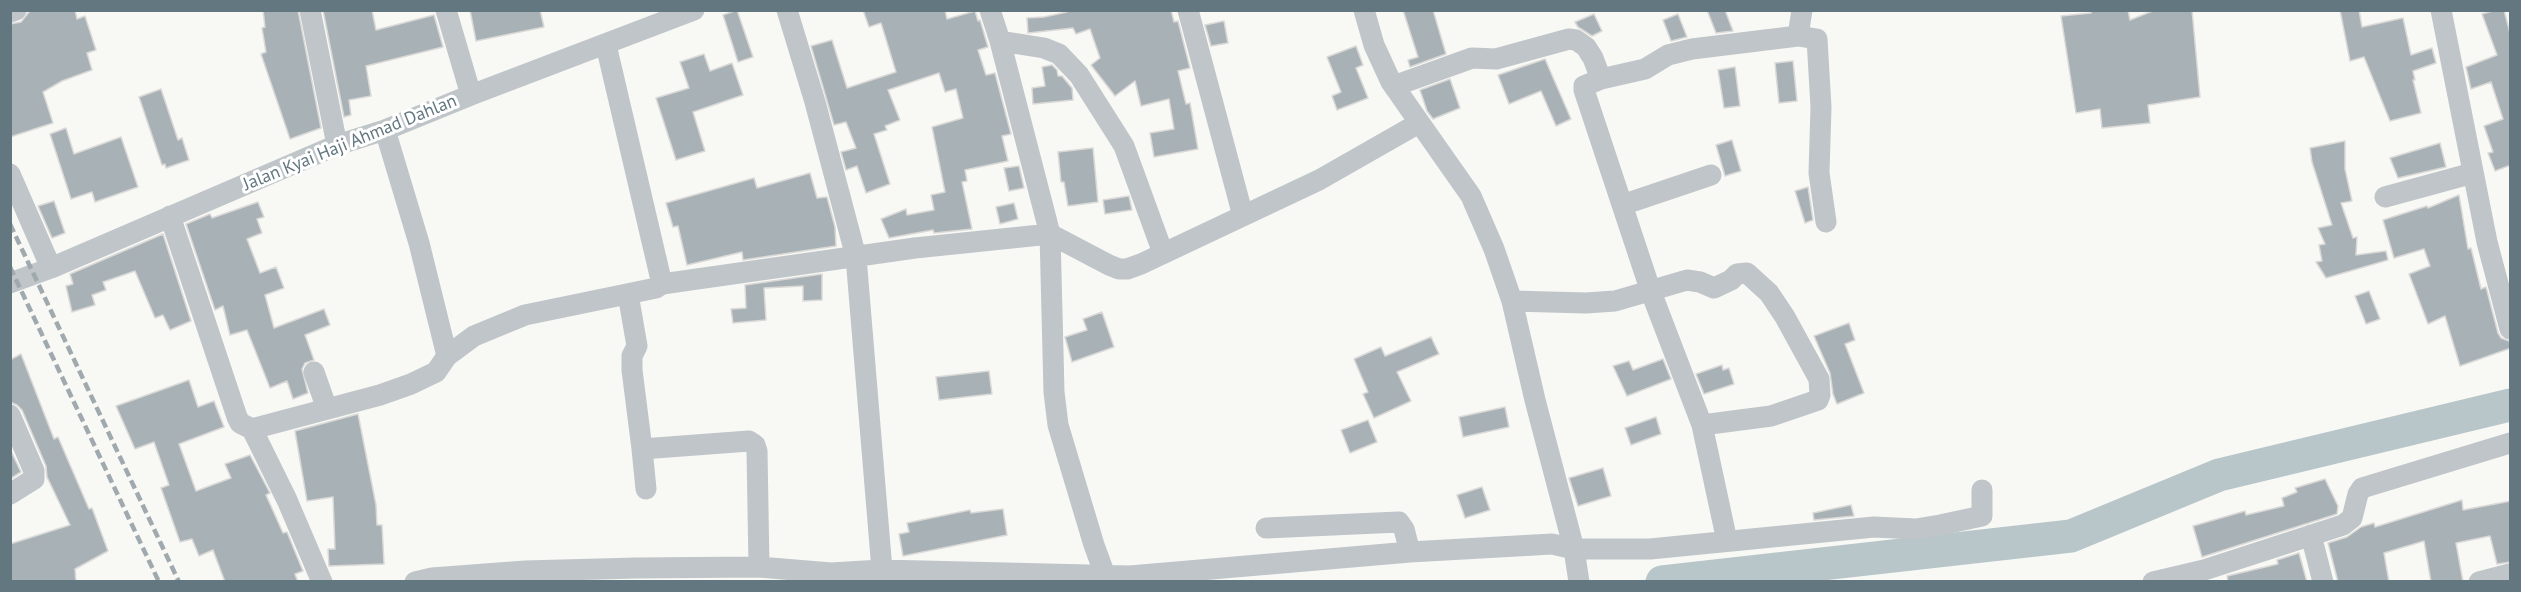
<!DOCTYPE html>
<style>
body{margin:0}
#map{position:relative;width:2521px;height:592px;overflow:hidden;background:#f8f8f5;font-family:"PT Sans",sans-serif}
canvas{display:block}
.frame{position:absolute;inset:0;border:12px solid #637780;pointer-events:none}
</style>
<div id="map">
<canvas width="2521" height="592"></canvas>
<div class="frame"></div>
</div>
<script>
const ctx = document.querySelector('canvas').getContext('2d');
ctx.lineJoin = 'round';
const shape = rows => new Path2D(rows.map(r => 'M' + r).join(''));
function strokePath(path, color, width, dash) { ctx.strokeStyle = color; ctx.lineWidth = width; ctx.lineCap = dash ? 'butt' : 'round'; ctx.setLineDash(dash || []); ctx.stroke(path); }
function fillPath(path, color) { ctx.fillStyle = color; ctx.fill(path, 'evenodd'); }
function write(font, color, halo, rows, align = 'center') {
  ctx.font = font + ' "PT Sans",sans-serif'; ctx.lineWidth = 6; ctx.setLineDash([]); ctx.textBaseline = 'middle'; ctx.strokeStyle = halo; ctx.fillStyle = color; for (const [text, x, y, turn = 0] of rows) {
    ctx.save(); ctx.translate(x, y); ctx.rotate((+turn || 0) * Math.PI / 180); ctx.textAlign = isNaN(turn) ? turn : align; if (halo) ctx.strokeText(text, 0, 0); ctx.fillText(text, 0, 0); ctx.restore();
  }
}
strokePath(shape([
 [1662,582,2071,536,2219,475,2510,405]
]), '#b8c6c9', 33);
const building = shape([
 [33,10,75,10,77,19,85,16,96,50,87,53,92,70,62,81,43,92,53,123,10,137,10,24,21,22,29,12,33,10],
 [263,10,298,10,321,128,290,139,261,54,266,52,262,28,265,27,263,10],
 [323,10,372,10,376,30,434,15,443,47,366,66,371,96,349,100,351,115,344,117,323,10],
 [470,10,540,10,544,27,476,41,470,10],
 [737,10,753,57,738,62,723,15,737,10],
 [863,10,945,10,947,19,975,11,978,21,980,20,988,47,978,50,986,75,995,73,1011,134,1002,136,1008,161,965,170,967,181,962,182,972,229,934,233,933,230,889,238,881,219,906,209,907,215,934,210,931,195,945,192,932,127,963,118,956,89,945,92,939,73,888,90,900,120,885,126,887,130,874,134,890,184,866,193,857,166,846,170,841,152,856,148,846,122,834,125,811,46,832,40,847,88,896,72,881,23,869,27,863,10],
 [1067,10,1171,10,1174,22,1178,21,1190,68,1178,71,1186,104,1190,103,1198,149,1154,157,1150,133,1174,129,1169,99,1141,106,1135,81,1115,96,1091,65,1100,58,1090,29,1076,34,1073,28,1028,33,1027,18,1044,17,1067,12,1067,10],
 [1403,10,1433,10,1446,54,1410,67,1408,60,1418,57,1403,10],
 [1707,10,1725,10,1733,31,1716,33,1707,10],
 [2091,10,2128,10,2130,20,2155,10,2192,10,2200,97,2148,105,2150,123,2102,128,2100,109,2076,113,2061,16,2091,13,2091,10],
 [2340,10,2359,10,2362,27,2403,18,2411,55,2432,48,2436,63,2413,71,2415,80,2413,80,2421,113,2390,121,2364,57,2350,61,2340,10],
 [2496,10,2504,10,2511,37,2511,165,2495,171,2488,153,2493,152,2484,126,2503,119,2491,82,2471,89,2466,67,2497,55,2482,14,2496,10],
 [1594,14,1602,31,1592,36,1578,27,1575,22,1594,14],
 [1678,14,1687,37,1671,41,1663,20,1678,14],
 [1224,21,1228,43,1211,46,1205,25,1224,21],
 [1356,46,1363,65,1356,68,1368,98,1337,110,1332,96,1341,92,1327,57,1356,46],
 [704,54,710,71,732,63,743,95,693,112,705,151,676,160,656,98,689,88,680,62,704,54],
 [1545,59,1571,119,1556,126,1541,91,1509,104,1498,75,1545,59],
 [1793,61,1797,101,1779,103,1775,63,1793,61],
 [1052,65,1057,70,1058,76,1062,76,1072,88,1073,100,1033,104,1032,88,1045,86,1042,67,1052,65],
 [1735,67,1740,106,1724,108,1718,70,1735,67],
 [1450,79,1460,108,1433,119,1427,111,1420,90,1450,79],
 [161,89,178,140,182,138,189,160,166,168,165,164,162,165,139,97,161,89],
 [66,128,74,154,121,137,138,187,95,202,92,192,71,199,50,134,66,128],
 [1732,140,1741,171,1725,176,1716,145,1732,140],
 [2345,141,2345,169,2352,201,2341,203,2353,238,2357,237,2356,255,2386,251,2388,260,2326,278,2316,262,2322,261,2319,245,2325,244,2318,228,2332,225,2312,162,2310,148,2345,141],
 [2440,143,2446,167,2398,178,2390,158,2440,143],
 [1093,148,1098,202,1068,206,1064,182,1061,182,1058,152,1093,148],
 [1019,166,1024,188,1009,191,1004,168,1019,166],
 [810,173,817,198,827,197,835,227,836,246,743,260,742,252,687,265,678,226,673,227,666,203,754,178,757,188,810,173],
 [1808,187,1813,220,1805,223,1795,191,1808,187],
 [2459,195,2468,249,2471,248,2481,289,2486,287,2498,333,2501,338,2509,341,2511,345,2511,348,2460,366,2445,316,2428,324,2409,274,2430,266,2424,249,2394,258,2383,220,2427,206,2428,208,2459,195],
 [1129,196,1132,210,1105,214,1103,200,1129,196],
 [54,201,65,233,52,238,38,206,54,201],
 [258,202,264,217,257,219,262,233,247,239,260,273,276,267,284,288,265,295,274,328,324,309,330,325,305,335,314,360,305,363,302,369,308,393,293,399,287,381,270,388,247,330,230,335,223,306,215,310,186,224,210,214,212,218,258,202],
 [1014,203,1018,219,1000,224,996,207,1014,203],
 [163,234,191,321,170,330,163,315,155,318,135,271,103,282,106,290,92,295,95,305,72,312,66,286,73,284,70,274,163,234],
 [822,274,822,300,803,301,803,286,764,288,766,320,733,323,731,309,746,308,745,285,822,274],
 [2369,291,2380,319,2366,324,2355,296,2369,291],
 [1102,312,1114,347,1072,362,1065,337,1087,330,1083,319,1102,312],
 [1849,323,1855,340,1845,344,1864,393,1837,404,1833,394,1830,373,1814,336,1849,323],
 [1431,337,1439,354,1397,372,1411,401,1374,418,1363,394,1368,392,1354,359,1381,347,1385,356,1431,337],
 [21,354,54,439,58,437,89,509,92,508,108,551,75,569,76,582,10,582,10,544,70,525,47,477,46,466,22,410,17,405,10,402,10,360,21,354],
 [1663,359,1671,379,1627,396,1613,366,1629,361,1633,370,1663,359],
 [1722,365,1723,370,1729,368,1734,384,1704,394,1696,374,1722,365],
 [989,371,992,394,939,400,936,377,989,371],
 [189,380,198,407,214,401,224,427,179,444,196,491,231,478,225,464,250,455,270,493,266,495,283,533,287,532,303,571,295,574,298,582,225,582,213,550,199,556,192,539,180,542,161,488,169,485,154,442,135,449,116,406,189,380],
 [1505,407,1509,427,1463,437,1459,417,1505,407],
 [358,414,376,505,377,525,382,525,384,564,329,566,328,549,335,549,333,497,307,501,295,431,358,414],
 [1656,417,1661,434,1631,445,1625,428,1656,417],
 [1368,420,1377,442,1350,453,1341,430,1368,420],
 [10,449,21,472,10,479,10,449],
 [1603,468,1611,496,1578,506,1569,478,1603,468],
 [2325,479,2338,506,2337,514,2202,557,2193,526,2245,511,2246,515,2284,506,2282,498,2297,492,2295,488,2325,479],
 [1482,487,1490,510,1465,518,1457,495,1482,487],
 [2462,500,2463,510,2511,501,2511,562,2497,564,2490,536,2456,543,2463,582,2431,582,2424,541,2384,553,2389,582,2338,582,2328,543,2347,537,2361,527,2374,523,2375,527,2462,500],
 [1851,505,1854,516,1814,520,1813,513,1851,505],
 [1003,509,1007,535,903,556,899,534,909,532,907,523,970,510,971,513,1003,509],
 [2299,553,2307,582,2228,582,2227,576,2278,564,2277,560,2299,553]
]);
fillPath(building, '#a8b2b6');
strokePath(building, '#dad9d7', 1.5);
strokePath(shape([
 [310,10,337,145],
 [446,10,471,95],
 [787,10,815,102,856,257,883,582],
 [1188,10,1243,216],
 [1364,10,1374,45,1391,82,1471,196,1494,249,1512,301,1535,400,1574,549,1579,582],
 [2441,10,2487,242,2510,329],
 [10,12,16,10],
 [1798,36,1802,10],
 [1000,41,1044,48,1059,54,1079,75,1124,146,1163,253],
 [1394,86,1472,58,1496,59,1569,39,1576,40,1586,47,1593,58,1601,79],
 [385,130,419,243,447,356],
 [10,174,51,268],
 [2385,197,2473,173],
 [1622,205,1711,175],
 [170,216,237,417,240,423,252,429,287,500,322,582],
 [10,283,51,268,337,145,385,130,471,95,694,10],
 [662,284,915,248,1050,234,1000,41,990,10],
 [628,294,637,346,632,356,632,370,642,449,749,441,755,445,757,451,759,567],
 [1512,301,1586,303,1615,301,1687,280,1700,282,1714,288,1731,280,1737,274,1747,273,1769,293,1785,317,1819,379,1820,395,1818,400,1771,416,1702,425],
 [314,372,327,409],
 [10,415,34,471,34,479,10,494],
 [252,429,380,395,411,384,436,372,447,356,474,336,525,315,656,288,662,284,606,45],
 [642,449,646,489],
 [1266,528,1399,522,1404,529,1410,552],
 [2311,535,2323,582],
 [1727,541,1702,425,1651,292,1584,90,1584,86,1601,79,1645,69,1668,55,1692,49,1798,36,1817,39,1821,107,1819,173,1826,222],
 [1105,575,1094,545,1058,425,1054,392,1050,234,1109,265,1119,269,1127,269,1141,264,1319,180,1419,123],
 [415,582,432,578,525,571,636,568,759,567,831,573,881,570,1130,576,1410,552,1552,544,1574,549,1650,549,1874,527,1916,529,1940,525,1982,516,1982,490],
 [2153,582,2204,570,2343,525,2352,518,2358,494,2362,488,2510,443],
 [2479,582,2510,574]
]), '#bfc5c8', 21);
strokePath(shape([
 [10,224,179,582],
 [10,267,159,582]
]), '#a0a9ad', 4.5, [9, 4.5]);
write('18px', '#637780', '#fff', [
 ["Jalan Kyai Haji Ahmad Dahlan",350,143,-22]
]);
</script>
